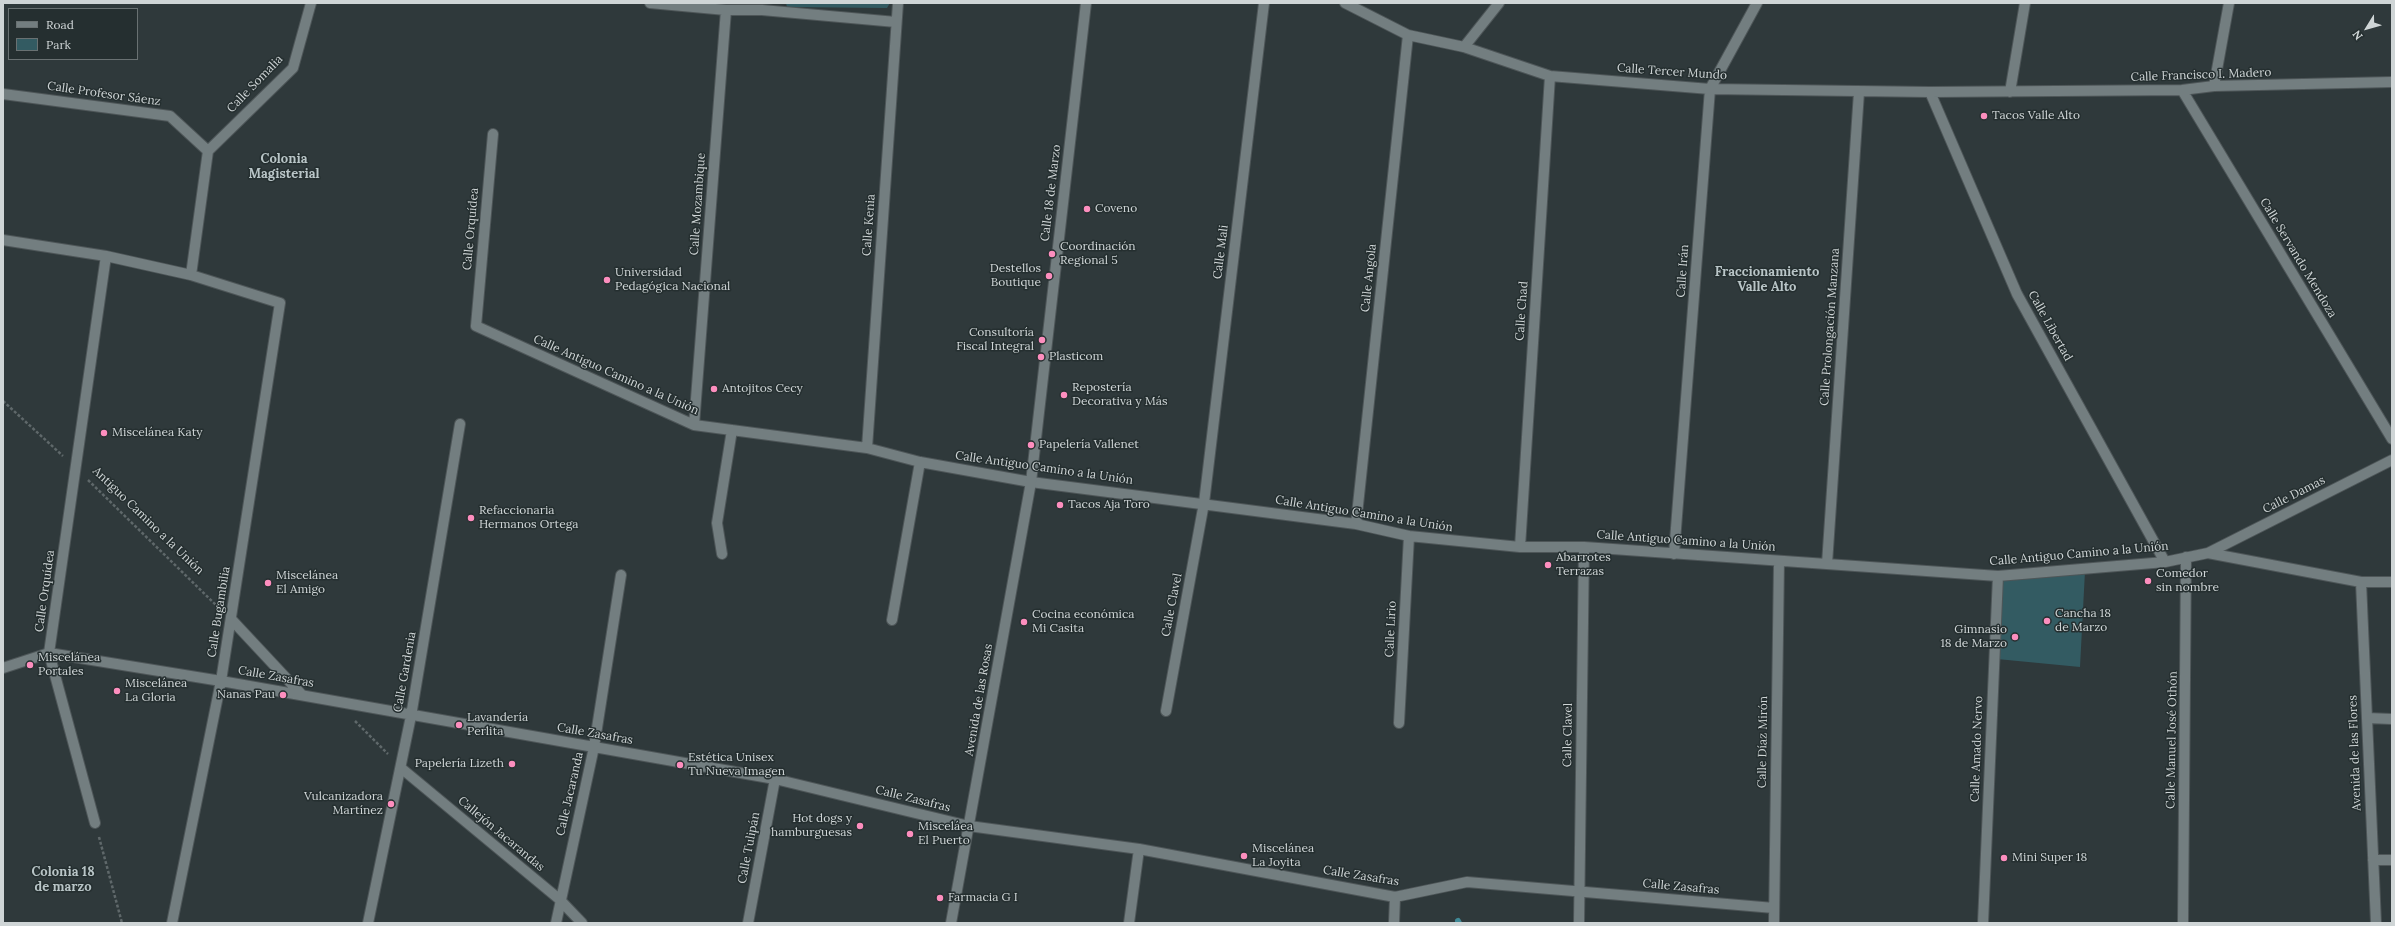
<!DOCTYPE html>
<meta charset="utf-8">
<style>
body{margin:0}
#map{position:relative;width:2395px;height:926px;overflow:hidden;background:#2f393b;font-family:Lora,serif}
canvas{display:block}
.frame{position:absolute;inset:0;border:4px solid #cfd5d6;pointer-events:none}
.legend{position:absolute;left:8px;top:8px;width:130px;height:52px;box-sizing:border-box;background:#252f30;border:1px solid #697172;margin:0;padding:5px 7px;list-style:none;font-size:12px;color:#cfd5d6}
.legend li{display:flex;align-items:center;gap:8px;height:20px}
.legend b{width:20px;border:1px solid #697172}
.north{position:absolute;left:2347px;top:8px;width:40px;height:40px;-webkit-text-stroke:3px #252f30;paint-order:stroke;rotate:233deg;font-size:11px;font-weight:700;line-height:16px;text-align:center;color:#cfd5d6}
.north::after{content:'';display:block;margin:auto;width:14px;height:18px;background:#cfd5d6;clip-path:polygon(50% 0,100% 100%,50% 72%,0 100%)}
</style>
<div id="map">
<canvas width="2395" height="926"></canvas>
<div class="frame"></div>
<ul class="legend">
<li><b style="height:5px;background:#737e80"></b>Road</li>
<li><b style="height:11px;background:#335b62"></b>Park</li>
</ul>
<div class="north">N</div>
</div>
<script>
const ctx = document.querySelector('canvas').getContext('2d');
ctx.lineJoin = 'round';
function fillPath(path, color) { ctx.fillStyle = color; ctx.fill(path, 'evenodd'); }
const shape = rows => new Path2D(rows.map(r => 'M' + r).join(''));
function strokePath(path, color, width, dash) { ctx.strokeStyle = color; ctx.lineWidth = width; ctx.lineCap = dash ? 'butt' : 'round'; ctx.setLineDash(dash || []); ctx.stroke(path); }
function write(font, color, halo, rows, align = 'center') {
  ctx.font = font + ' Lora,serif'; ctx.lineWidth = 3; ctx.setLineDash([]); ctx.textBaseline = 'middle'; ctx.strokeStyle = halo; ctx.fillStyle = color; for (const [text, x, y, turn = 0] of rows) {
    ctx.save(); ctx.translate(x, y); ctx.rotate((+turn || 0) * Math.PI / 180); ctx.textAlign = isNaN(turn) ? turn : align; if (halo) ctx.strokeText(text, 0, 0); ctx.fillText(text, 0, 0); ctx.restore();
  }
}
fillPath(shape([
 [786,3,890,3,887,8,787,7],
 [2085,571,2080,667,1997,659,1999,577]
]), '#335b62');
strokePath(shape([
 [1458,921,1459,923]
]), '#408a97', 6);
const minor = shape([
 [650,3,726,10,762,10,896,22],
 [1345,3,1408,35,1464,47,1550,76,1710,89,1930,92,2182,90,2214,86,2392,82],
 [1464,47,1499,3],
 [2214,86,2229,3],
 [2182,90,2392,439],
 [1930,92,2017,294,2165,562],
 [2010,92,2025,3],
 [3,94,170,116,208,151],
 [493,134,476,326,694,425,867,448,920,462,1031,482,1356,524,1409,536,1520,547,1584,547,1998,576,2165,562,2208,553,2361,582,2392,582],
 [208,151,293,68,311,3],
 [3,240,106,256,191,275,280,303,221,681,172,923],
 [191,275,208,151],
 [694,425,726,10],
 [867,448,898,3],
 [1356,524,1408,35],
 [1520,547,1550,76],
 [2208,553,2392,460],
 [722,554,717,523,732,430],
 [1674,554,1710,89,1757,3],
 [1827,564,1859,92],
 [2361,582,2376,923],
 [231,619,302,695],
 [892,620,920,462],
 [3,668,49,653,221,681,775,779,969,826,1139,849,1395,897,1467,882,1774,908],
 [1166,711,1204,503,1264,3],
 [2367,718,2392,719],
 [1399,723,1409,536],
 [401,768,559,899,582,923],
 [95,823,49,653,106,256],
 [2373,860,2392,860],
 [368,923,411,716,460,424],
 [556,923,594,747,621,575],
 [748,923,775,779],
 [1129,923,1139,849],
 [1394,923,1395,897],
 [1579,923,1584,547],
 [1774,923,1779,561],
 [1983,923,1998,576],
 [2183,923,2186,557]
]);
const tertiary = shape([
 [951,923,1031,482,1086,3]
]);
strokePath(minor, '#4e5658', 12);
strokePath(tertiary, '#4e5658', 12);
strokePath(shape([
 [3,401,63,456],
 [88,480,218,607],
 [355,721,388,754],
 [99,837,122,923]
]), '#5f686a', 2.5, [3, 2]);
strokePath(minor, '#737e80', 10);
strokePath(tertiary, '#737e80', 10);
for (const [x, y, r, color] of [
 [1984,116,4,"#fd8ebe"],
 [1087,209,4,"#fd8ebe"],
 [1052,254,4,"#fd8ebe"],
 [1049,276,4,"#fd8ebe"],
 [607,280,4,"#fd8ebe"],
 [1042,340,4,"#fd8ebe"],
 [1041,357,4,"#fd8ebe"],
 [714,389,4,"#fd8ebe"],
 [1064,395,4,"#fd8ebe"],
 [104,433,4,"#fd8ebe"],
 [1031,445,4,"#fd8ebe"],
 [1060,505,4,"#fd8ebe"],
 [471,518,4,"#fd8ebe"],
 [1548,565,4,"#fd8ebe"],
 [2148,581,4,"#fd8ebe"],
 [268,583,4,"#fd8ebe"],
 [2047,621,4,"#fd8ebe"],
 [1024,622,4,"#fd8ebe"],
 [2015,637,4,"#fd8ebe"],
 [30,665,4,"#fd8ebe"],
 [117,691,4,"#fd8ebe"],
 [283,695,4,"#fd8ebe"],
 [459,725,4,"#fd8ebe"],
 [512,764,4,"#fd8ebe"],
 [680,765,4,"#fd8ebe"],
 [391,804,4,"#fd8ebe"],
 [860,826,4,"#fd8ebe"],
 [910,834,4,"#fd8ebe"],
 [1244,856,4,"#fd8ebe"],
 [2004,858,4,"#fd8ebe"],
 [940,898,4,"#fd8ebe"]
]) { const dot = new Path2D(); dot.arc(x, y, r, 0, 2 * Math.PI); ctx.fillStyle = color; ctx.fill(dot); strokePath(dot, '#252f30', 1.5); }
write('12px', '#cfd5d6', '#252f30', [
 ["Calle Tercer Mundo",1672,72,4],
 ["Calle Francisco I. Madero",2201,75,-2],
 ["Calle Somalia",255,84,-46],
 ["Calle Profesor Sáenz",104,94,8],
 ["Calle 18 de Marzo",1051,193,-83],
 ["Calle Mozambique",698,204,-86],
 ["Calle Kenia",869,225,-86],
 ["Calle Orquídea",471,229,-85],
 ["Calle Mali",1221,252,-83],
 ["Calle Servando Mendoza",2298,258,59],
 ["Calle Irán",1683,271,-86],
 ["Calle Angola",1369,278,-84],
 ["Calle Chad",1522,311,-86],
 ["Calle Libertad",2050,326,61],
 ["Calle Prolongación Manzana",1830,327,-86],
 ["Calle Antiguo Camino a la Unión",616,375,24],
 ["Calle Antiguo Camino a la Unión",1044,468,8],
 ["Calle Damas",2294,495,-27],
 ["Calle Antiguo Camino a la Unión",1364,514,9],
 ["Antiguo Camino a la Unión",148,521,44],
 ["Calle Antiguo Camino a la Unión",1686,541,4],
 ["Calle Antiguo Camino a la Unión",2079,554,-5],
 ["Calle Orquídea",45,591,-82],
 ["Calle Clavel",1172,605,-79],
 ["Calle Bugambilia",219,612,-81],
 ["Calle Lirio",1391,629,-87],
 ["Calle Gardenia",405,672,-80],
 ["Calle Zasafras",276,677,10],
 ["Avenida de las Rosas",979,700,-80],
 ["Calle Zasafras",595,734,10],
 ["Calle Clavel",1568,735,-89],
 ["Calle Manuel José Othón",2172,740,-89],
 ["Calle Díaz Mirón",1763,742,-89],
 ["Calle Amado Nervo",1977,749,-88],
 ["Avenida de las Flores",2355,753,-92],
 ["Calle Jacaranda",570,794,-77],
 ["Calle Zasafras",913,799,14],
 ["Callejón Jacarandas",501,834,40],
 ["Calle Tulipán",749,848,-79],
 ["Calle Zasafras",1361,876,9],
 ["Calle Zasafras",1681,887,5]
]);
write('12px', '#cfd5d6', '#252f30', [
 ["Tacos Valle Alto",1992,116],
 ["Coveno",1095,209],
 ["Coordinación",1060,247],
 ["Regional 5",1060,261],
 ["Destellos",1041,269,"right"],
 ["Boutique",1041,283,"right"],
 ["Universidad",615,273],
 ["Pedagógica Nacional",615,287],
 ["Consultoría",1034,333,"right"],
 ["Fiscal Integral",1034,347,"right"],
 ["Plasticom",1049,357],
 ["Repostería",1072,388],
 ["Decorativa y Más",1072,402],
 ["Antojitos Cecy",722,389],
 ["Miscelánea Katy",112,433],
 ["Papelería Vallenet",1039,445],
 ["Tacos Aja Toro",1068,505],
 ["Refaccionaria",479,511],
 ["Hermanos Ortega",479,525],
 ["Abarrotes",1556,558],
 ["Terrazas",1556,572],
 ["Comedor",2156,574],
 ["sin nombre",2156,588],
 ["Miscelánea",276,576],
 ["El Amigo",276,590],
 ["Cancha 18",2055,614],
 ["de Marzo",2055,628],
 ["Cocina económica",1032,615],
 ["Mi Casita",1032,629],
 ["Gimnasio",2007,630,"right"],
 ["18 de Marzo",2007,644,"right"],
 ["Miscelánea",38,658],
 ["Portales",38,672],
 ["Miscelánea",125,684],
 ["La Gloria",125,698],
 ["Nanas Pau",275,695,"right"],
 ["Lavandería",467,718],
 ["Perlita",467,732],
 ["Estética Unisex",688,758],
 ["Tu Nueva Imagen",688,772],
 ["Papelería Lizeth",504,764,"right"],
 ["Vulcanizadora",383,797,"right"],
 ["Martínez",383,811,"right"],
 ["Hot dogs y",852,819,"right"],
 ["hamburguesas",852,833,"right"],
 ["Misceláea",918,827],
 ["El Puerto",918,841],
 ["Miscelánea",1252,849],
 ["La Joyita",1252,863],
 ["Mini Super 18",2012,858],
 ["Farmacia G I",948,898]
], 'left');
write('bold 13px', '#b9c5c7', '#252f30', [
 ["Colonia",284,159],
 ["Magisterial",284,174],
 ["Fraccionamiento",1767,272],
 ["Valle Alto",1767,287],
 ["Colonia 18",63,872],
 ["de marzo",63,887]
]);
</script>
